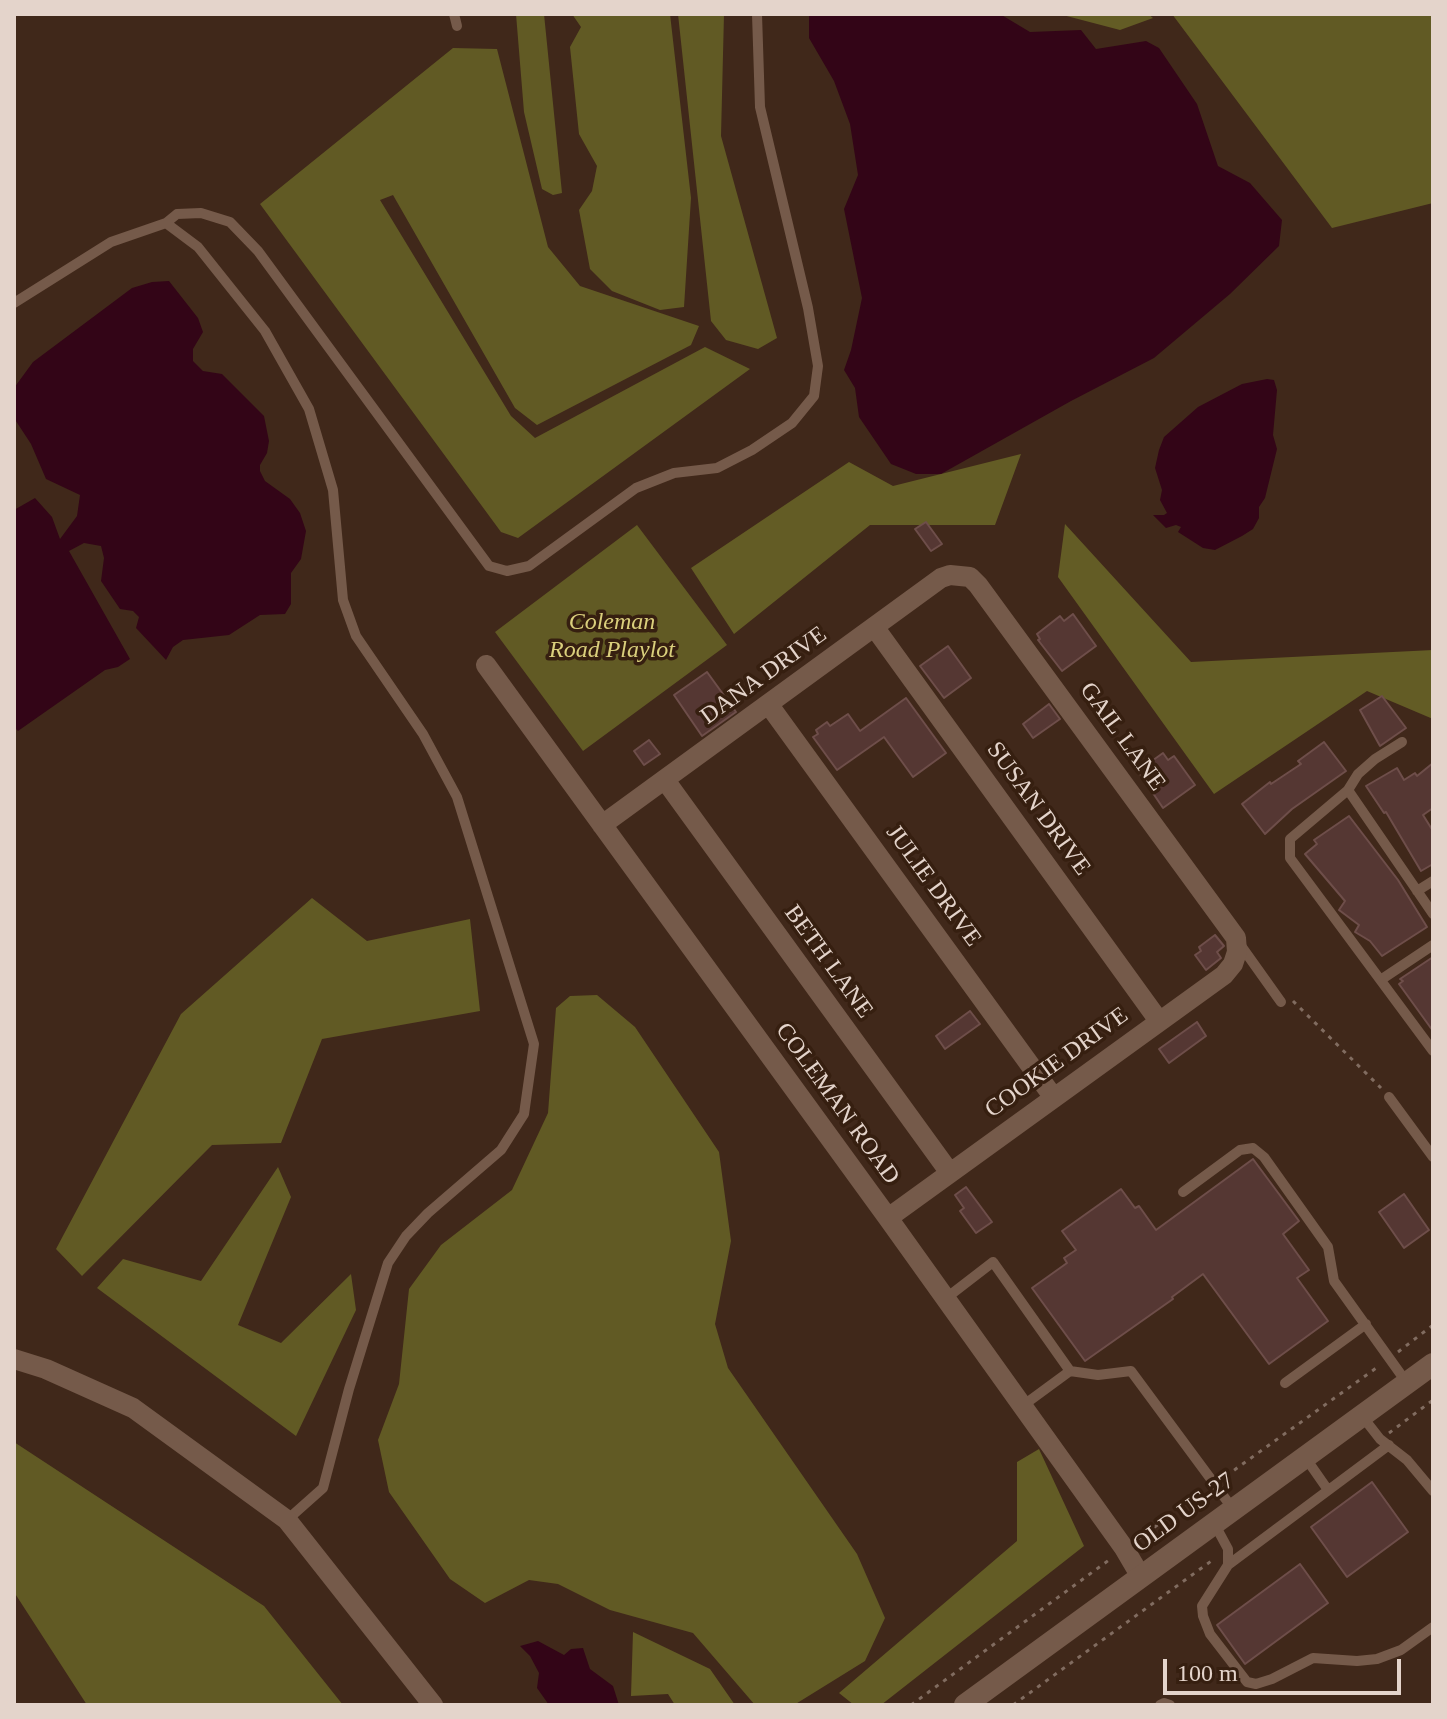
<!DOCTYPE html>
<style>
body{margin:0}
#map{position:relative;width:1447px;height:1719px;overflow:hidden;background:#40281a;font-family:Georgia,serif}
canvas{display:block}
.frame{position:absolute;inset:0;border:16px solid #e4d4cb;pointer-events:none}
.scale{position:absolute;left:1163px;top:1659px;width:238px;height:36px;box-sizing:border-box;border:4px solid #e4d4cb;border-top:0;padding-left:10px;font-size:24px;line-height:28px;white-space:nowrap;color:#e4d4cb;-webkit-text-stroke:6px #361f10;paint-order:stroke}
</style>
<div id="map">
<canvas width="1447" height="1719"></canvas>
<div class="frame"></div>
<div class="scale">100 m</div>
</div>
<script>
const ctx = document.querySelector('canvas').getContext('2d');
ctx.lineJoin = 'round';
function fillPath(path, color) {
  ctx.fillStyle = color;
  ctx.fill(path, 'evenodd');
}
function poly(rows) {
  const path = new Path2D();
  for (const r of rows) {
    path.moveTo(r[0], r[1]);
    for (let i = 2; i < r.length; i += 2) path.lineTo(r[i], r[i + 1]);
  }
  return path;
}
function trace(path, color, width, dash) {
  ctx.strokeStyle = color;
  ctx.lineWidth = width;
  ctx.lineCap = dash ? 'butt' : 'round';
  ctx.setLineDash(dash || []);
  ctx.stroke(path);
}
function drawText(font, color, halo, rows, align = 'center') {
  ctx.font = font + ' Georgia,serif';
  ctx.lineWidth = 7;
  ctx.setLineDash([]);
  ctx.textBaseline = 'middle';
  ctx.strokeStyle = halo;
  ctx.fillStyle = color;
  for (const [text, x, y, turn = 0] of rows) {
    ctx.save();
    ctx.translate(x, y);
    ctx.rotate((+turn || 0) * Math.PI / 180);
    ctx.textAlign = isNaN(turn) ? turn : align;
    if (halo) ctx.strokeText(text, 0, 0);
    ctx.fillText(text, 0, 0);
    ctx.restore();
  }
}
fillPath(poly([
 [516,14,544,14,562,193,553,195,542,189,524,112],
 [572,14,670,14,691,198,684,307,660,310,612,291,590,269,579,210,592,191,597,166,579,134,570,47,581,27],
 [678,14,724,14,721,136,777,338,758,349,726,340,711,321],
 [1172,14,1433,14,1433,203,1332,228],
 [453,48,497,49,548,247,580,286,699,326,691,345,537,425,515,408,393,195,380,200,511,416,535,438,705,347,750,369,518,538,501,532,260,204],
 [637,525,727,645,583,751,495,632],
 [312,898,367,941,470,919,480,1011,322,1039,281,1143,212,1145,82,1276,56,1249,181,1014],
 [597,995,635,1027,719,1152,731,1241,715,1324,728,1368,857,1554,885,1618,865,1661,794,1705,755,1705,693,1633,610,1610,558,1584,529,1580,485,1603,450,1579,389,1492,378,1440,399,1384,409,1289,441,1245,512,1190,548,1113,556,1008,570,996],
 [278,1167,291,1197,238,1325,281,1343,351,1274,356,1310,296,1436,97,1288,123,1259,201,1281],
 [14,1442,264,1606,343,1705,87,1705,14,1592]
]), '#615a24');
fillPath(poly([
 [1059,14,1148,14,1153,18,1120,30],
 [1021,454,995,525,870,525,734,634,691,568,849,462,893,486],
 [1065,524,1191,662,1433,650,1433,719,1367,691,1214,794,1058,577],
 [1039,1449,1084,1546,881,1705,854,1705,839,1693,1017,1541,1017,1462],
 [633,1632,710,1669,735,1705,675,1705,668,1694,631,1696]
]), '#635c25');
fillPath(poly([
 [809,14,1000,14,1030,32,1081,30,1096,49,1146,41,1159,48,1197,104,1218,166,1250,183,1282,220,1279,246,1230,294,1154,358,1071,401,941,474,916,474,891,464,859,417,855,388,844,370,851,350,862,298,844,209,858,175,850,124,834,81,809,38],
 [169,281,198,318,203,332,193,349,193,361,203,371,222,374,264,416,269,441,267,453,260,465,260,471,265,481,290,499,300,513,306,531,301,559,291,573,291,604,285,614,260,615,229,635,183,640,173,647,166,660,136,628,139,617,133,611,120,609,101,581,104,558,101,546,84,543,69,551,130,659,118,667,105,670,18,731,14,727,14,510,35,498,52,517,60,539,77,516,80,495,46,479,31,444,14,418,14,388,33,362,132,288,152,282],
 [1267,379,1274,380,1277,390,1273,435,1277,449,1265,498,1259,507,1259,518,1253,529,1242,536,1215,550,1203,548,1178,532,1181,527,1176,525,1166,528,1153,515,1164,515,1167,513,1160,500,1162,490,1155,468,1159,450,1164,437,1198,407,1242,384],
 [538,1641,564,1655,571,1649,583,1648,590,1669,613,1686,619,1705,549,1705,537,1688,539,1673,530,1656,520,1646]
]), '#330517');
const building = poly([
 [926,522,942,544,931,551,915,529,926,522],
 [1073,614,1096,646,1062,671,1038,640,1040,639,1037,634,1060,616,1064,621,1073,614],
 [948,646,971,678,944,698,920,666,948,646],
 [707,672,736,712,702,736,674,695,707,672],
 [1382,696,1406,728,1380,746,1360,710,1382,696],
 [906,698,946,753,913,777,884,737,837,770,813,737,818,734,816,730,827,722,830,726,848,714,860,731,906,698],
 [1049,704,1060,719,1033,738,1023,724,1049,704],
 [649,740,660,754,644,765,634,751,649,740],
 [1324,742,1346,771,1292,809,1265,834,1242,804,1270,782,1271,784,1301,764,1298,761,1324,742],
 [1163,753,1168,760,1174,756,1195,785,1163,808,1138,771,1163,753],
 [1433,763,1433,808,1423,815,1433,831,1433,864,1421,871,1386,812,1384,813,1366,786,1397,768,1404,780,1415,773,1417,776,1433,763],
 [1349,816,1398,880,1427,927,1382,956,1370,941,1355,932,1359,925,1339,910,1345,901,1305,854,1317,844,1314,840,1349,816],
 [1215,935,1224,946,1217,952,1221,958,1206,970,1195,955,1201,951,1199,947,1215,935],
 [1433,957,1433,1031,1399,984,1403,981,1400,979,1433,957],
 [970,1011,980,1024,945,1049,936,1036,970,1011],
 [1197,1022,1206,1036,1169,1063,1159,1049,1197,1022],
 [1253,1159,1299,1221,1283,1234,1309,1270,1297,1278,1328,1321,1269,1364,1203,1274,1172,1297,1173,1299,1085,1361,1032,1288,1067,1263,1064,1258,1076,1250,1062,1231,1121,1189,1135,1208,1139,1206,1156,1230,1253,1159],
 [966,1187,992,1222,976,1233,960,1211,964,1208,955,1195,966,1187],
 [1404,1194,1429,1230,1404,1248,1379,1212,1404,1194],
 [1372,1482,1408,1532,1347,1577,1311,1527,1372,1482],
 [1300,1564,1328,1603,1245,1664,1217,1625,1300,1564]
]);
fillPath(building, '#553733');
trace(building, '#6e4e4a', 2);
trace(poly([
 [1293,1001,1381,1088],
 [1398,1352,1433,1325],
 [1389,1433,1433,1400],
 [1226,1476,1379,1366],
 [1138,1539,1203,1492],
 [911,1705,1109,1560],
 [1013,1705,1214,1559]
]), '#816c60', 3, [4, 6]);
trace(poly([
 [454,14,457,26],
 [166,223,198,247,265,331,309,409,333,490,343,600,356,636,423,734,457,797,534,1044,524,1114,501,1150,428,1213,406,1236,388,1263,349,1389,323,1488,287,1520],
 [14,303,111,242,166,223,177,214,201,213,230,222,258,251,489,566,507,571,529,566,636,488,674,473,717,468,752,450,792,423,814,396,818,366,808,308,760,107,757,14],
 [1402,742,1375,759,1358,774,1348,790,1290,839,1290,858,1433,1051],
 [1348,790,1433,914],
 [1417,891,1433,881],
 [1239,943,1281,1002],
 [1382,979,1433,945],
 [1389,1097,1433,1157],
 [1183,1192,1240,1150,1253,1148,1264,1157,1328,1247,1334,1281,1407,1383],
 [945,1299,993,1262,1070,1371],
 [1285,1383,1366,1324],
 [1021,1407,1070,1371,1098,1375,1131,1371,1233,1509],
 [1362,1416,1380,1439,1407,1460,1433,1491],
 [1305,1457,1328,1490],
 [1214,1523,1228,1549,1228,1565,1202,1606,1203,1616,1210,1634,1247,1682,1256,1684,1272,1679,1313,1658,1357,1661,1377,1659,1401,1650,1433,1627],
 [1228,1565,1389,1445],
 [1160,1705,1164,1703,1170,1705]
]), '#755a4a', 10);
trace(poly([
 [875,628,1159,1021],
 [486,665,888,1218,1124,1548,1141,1577],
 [769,705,1054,1098],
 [665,780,950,1173],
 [602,825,941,578,950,575,970,577,978,585,1236,938,1237,952,1233,964,1224,975,888,1218],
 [14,1359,46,1369,133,1408,287,1520,433,1705]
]), '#755a4a', 20);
trace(poly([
 [965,1705,1433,1364]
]), '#755a4a', 22);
drawText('italic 24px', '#dacf7c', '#361f10', [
 ["Coleman",612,623],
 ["Road Playlot",612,651]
]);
drawText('24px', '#e4d4cb', '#361f10', [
 ["DANA DRIVE",764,676,-36],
 ["GAIL LANE",1122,737,54],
 ["SUSAN DRIVE",1038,809,54],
 ["JULIE DRIVE",933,886,54],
 ["BETH LANE",828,962,54],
 ["COOKIE DRIVE",1057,1063,-36],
 ["COLEMAN ROAD",837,1104,54],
 ["OLD US-27",1184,1513,-36]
]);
</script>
